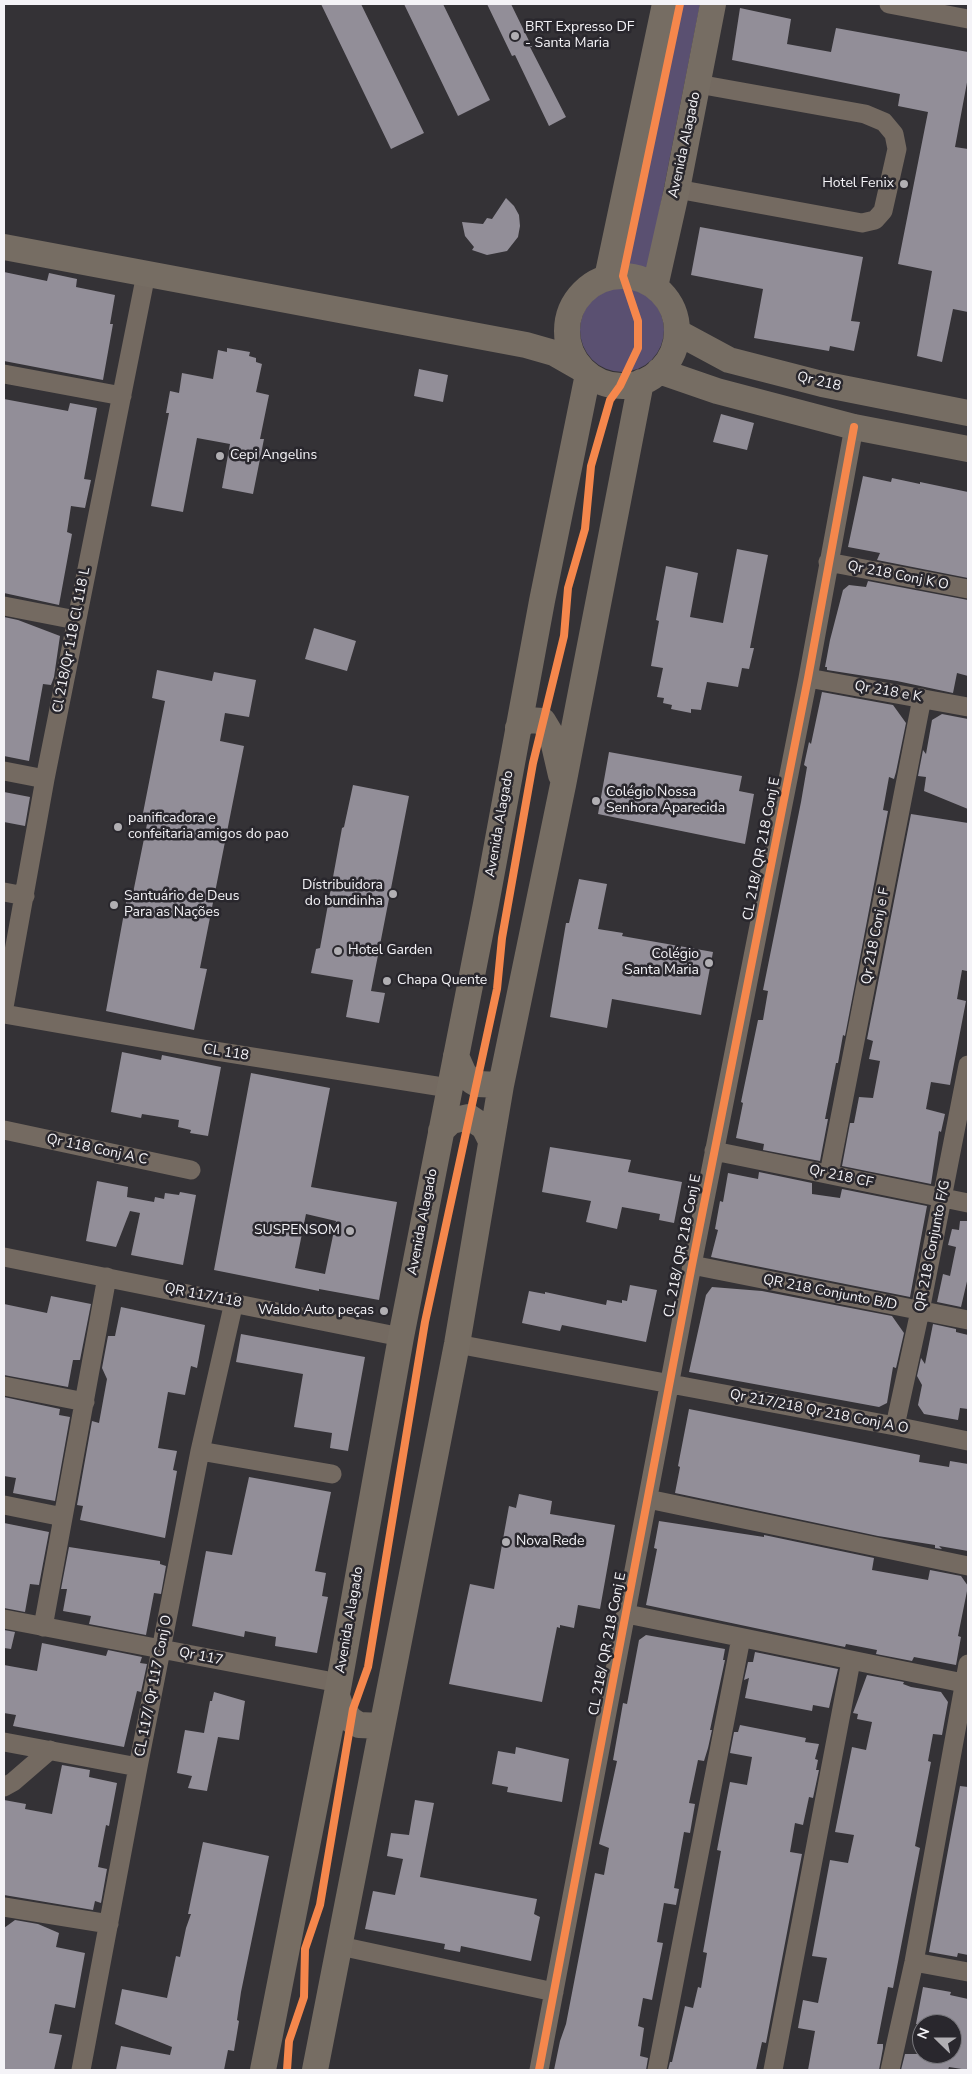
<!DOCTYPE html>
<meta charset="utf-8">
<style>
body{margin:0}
#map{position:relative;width:972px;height:2074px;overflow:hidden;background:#343236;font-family:"Nunito Sans",sans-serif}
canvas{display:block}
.frame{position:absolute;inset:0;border:5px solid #f4f3f7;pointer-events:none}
.north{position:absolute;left:912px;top:2014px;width:50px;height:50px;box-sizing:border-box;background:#29272d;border:1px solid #7a797e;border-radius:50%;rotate:292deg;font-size:14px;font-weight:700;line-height:20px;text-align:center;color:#f4f3f7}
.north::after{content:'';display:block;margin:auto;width:18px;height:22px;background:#b1afb3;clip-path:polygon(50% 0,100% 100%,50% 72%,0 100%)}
</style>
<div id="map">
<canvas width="972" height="2074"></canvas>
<div class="frame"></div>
<div class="north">N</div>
</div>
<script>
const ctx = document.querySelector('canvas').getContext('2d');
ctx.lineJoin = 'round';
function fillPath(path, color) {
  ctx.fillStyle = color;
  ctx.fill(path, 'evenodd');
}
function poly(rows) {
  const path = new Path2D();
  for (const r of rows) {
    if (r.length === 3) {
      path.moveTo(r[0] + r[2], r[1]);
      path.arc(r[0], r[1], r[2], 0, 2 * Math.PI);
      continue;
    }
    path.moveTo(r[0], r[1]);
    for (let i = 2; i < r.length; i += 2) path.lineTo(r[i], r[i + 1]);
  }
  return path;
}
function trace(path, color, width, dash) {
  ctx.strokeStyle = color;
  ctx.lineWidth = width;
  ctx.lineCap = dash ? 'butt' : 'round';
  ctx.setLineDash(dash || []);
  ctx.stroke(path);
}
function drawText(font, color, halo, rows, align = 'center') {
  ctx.font = font + ' "Nunito Sans",sans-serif';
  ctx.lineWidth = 5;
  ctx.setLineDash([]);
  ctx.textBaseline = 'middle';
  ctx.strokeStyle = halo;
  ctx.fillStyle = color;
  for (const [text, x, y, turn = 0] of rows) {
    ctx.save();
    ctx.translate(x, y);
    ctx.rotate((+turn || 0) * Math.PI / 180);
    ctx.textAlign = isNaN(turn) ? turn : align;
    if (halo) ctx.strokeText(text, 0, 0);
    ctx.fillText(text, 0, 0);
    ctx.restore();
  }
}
fillPath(poly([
 [674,4,700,4,646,279,632,273,618,272],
 [622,330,42]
]), '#5a5071');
fillPath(poly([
 [321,4,361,4,424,133,391,149],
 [404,4,443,4,490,100,458,116],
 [487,4,511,4,532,47,530,47,566,117,549,126,515,55,512,56],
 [740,8,791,19,787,44,831,52,836,28,968,52,968,77,955,147,968,149,968,312,953,309,942,362,917,356,932,271,898,264,928,112,898,106,900,94,732,60],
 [506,198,514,206,519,215,520,226,518,237,507,251,487,255,472,250,474,247,465,236,462,222,483,224,487,218,492,219],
 [700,227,863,257,851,321,860,322,854,351,830,346,829,351,754,338,763,289,691,275],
 [4,272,47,281,49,273,77,279,76,287,115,295,110,324,113,324,103,380,4,361],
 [227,348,250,352,249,356,256,358,256,362,262,364,256,392,269,395,260,439,264,439,253,494,222,488,230,444,197,438,183,512,151,506,169,413,166,413,170,391,179,393,182,373,213,379,218,350,227,352],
 [419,369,448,375,443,402,414,396],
 [4,399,68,411,70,403,97,408,84,479,91,480,85,508,71,506,67,532,72,534,59,605,4,593],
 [721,414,754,423,747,450,713,442],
 [863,476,891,482,892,478,920,484,920,482,968,492,968,578,877,560,880,553,848,547],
 [737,549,768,555,750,648,754,648,749,669,742,668,738,687,707,682,701,710,691,709,691,713,671,709,672,705,663,703,664,698,657,697,663,668,651,666,659,621,656,620,666,566,698,573,690,617,723,623],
 [868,581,968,600,968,676,957,673,953,693,897,681,827,670,827,667,825,667,830,640,843,590,849,585,866,587],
 [4,617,18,620,60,636,54,677,51,685,43,684,29,761,4,756],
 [314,628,356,641,347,671,305,659],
 [157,670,212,681,214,672,256,680,249,717,225,713,220,741,244,746,200,968,207,969,194,1030,106,1011,127,897,132,898,149,814,143,813,165,701,152,698],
 [822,692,893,705,906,723,896,772,894,779,889,777,883,810,888,811,845,1036,843,1035,838,1063,836,1063,825,1119,828,1119,820,1161,763,1150,764,1144,736,1138,743,1103,741,1102,758,1020,763,1020,768,991,763,990,801,802,807,767,804,765,809,742,811,744],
 [942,714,968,719,968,809,924,791,926,777,918,776,923,750,926,754,932,720],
 [609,752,742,776,739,791,754,794,745,844,598,814],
 [353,785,409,796,371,991,385,993,379,1023,346,1017,353,980,311,973,316,949,320,948,342,828,344,827],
 [4,792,30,797,25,826,4,822],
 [911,814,968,823,968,963,967,971,962,970,957,999,966,1001,950,1085,931,1082,926,1109,945,1114,941,1132,939,1131,931,1184,842,1166,850,1123,854,1123,859,1097,873,1098,880,1061,869,1059,873,1041,867,1039],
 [579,879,607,884,598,929,623,933,622,936,713,952,701,1015,612,999,607,1028,550,1017,566,923,569,923],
 [122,1052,161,1060,162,1055,221,1067,208,1136,190,1133,191,1130,178,1127,179,1120,142,1114,141,1118,111,1112],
 [251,1073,330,1088,311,1187,397,1202,379,1300,319,1289,319,1291,214,1270],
 [306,1214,336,1221,325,1274,295,1268],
 [550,1147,631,1160,628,1172,682,1182,674,1223,659,1220,660,1214,622,1207,617,1229,586,1222,591,1201,542,1192],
 [759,1172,812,1183,812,1194,840,1198,842,1189,927,1206,910,1297,711,1257,718,1230,715,1229,720,1201,723,1202,728,1173,758,1179],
 [97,1181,128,1187,127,1197,154,1202,155,1197,164,1199,165,1193,179,1195,180,1192,196,1195,183,1265,131,1255,140,1213,130,1211,116,1247,86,1241],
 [960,1221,968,1221,968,1277,961,1307,937,1302,943,1274,950,1276,956,1247,948,1245,952,1229,959,1230],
 [630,1285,657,1290,646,1342,562,1325,560,1331,522,1323,529,1291,545,1294,545,1292,606,1305,607,1300,622,1303,622,1300,627,1301],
 [712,1287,762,1291,892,1316,904,1333,896,1368,893,1367,887,1403,879,1407,689,1372,706,1295],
 [51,1296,91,1304,80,1360,73,1360,68,1387,4,1375,4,1304,47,1313],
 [121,1307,205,1325,197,1368,191,1366,185,1395,168,1392,158,1448,177,1451,173,1470,177,1471,165,1538,80,1520,83,1506,77,1505,92,1421,99,1423,107,1379,102,1368,108,1336,115,1336],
 [933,1324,956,1329,956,1332,968,1335,968,1409,960,1408,958,1420,924,1414,918,1405,922,1385,917,1376,921,1358,925,1364],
 [241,1334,365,1357,348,1451,330,1448,332,1433,294,1427,303,1374,236,1362],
 [4,1397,60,1409,59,1415,70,1417,55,1501,13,1493,16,1478,4,1476],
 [689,1409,920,1455,919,1462,949,1467,950,1461,968,1464,968,1551,939,1546,942,1549,935,1548,935,1545,878,1536,675,1493,680,1467,678,1466],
 [249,1477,331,1492,315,1571,326,1573,322,1596,328,1597,317,1653,275,1646,276,1637,245,1631,244,1637,192,1626,206,1551,232,1555],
 [519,1494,552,1501,550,1514,615,1525,600,1609,578,1605,574,1628,560,1625,560,1628,557,1627,542,1702,449,1684,470,1584,494,1589,509,1506,516,1508],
 [659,1521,764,1537,764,1535,874,1558,872,1570,928,1580,930,1570,961,1576,968,1586,958,1636,961,1637,956,1665,914,1657,912,1661,876,1654,877,1650,846,1644,845,1647,646,1605,657,1549,654,1548],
 [4,1523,49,1532,39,1585,30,1584,25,1612,4,1608],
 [69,1547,160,1561,160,1564,166,1566,161,1594,154,1593,146,1635,89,1624,91,1616,63,1611,67,1589,61,1589],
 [4,1630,15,1632,11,1649,4,1648],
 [646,1635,725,1649,723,1660,725,1660,710,1730,712,1730,708,1748,704,1761,698,1760,689,1803,695,1804,690,1833,684,1832,674,1888,679,1889,676,1905,664,1903,657,1942,663,1943,652,2000,643,1998,638,2026,644,2028,640,2056,648,2058,646,2070,554,2070,560,2041,566,2024,595,1873,604,1875,609,1848,599,1844,617,1761,613,1760,623,1703,627,1704,639,1640],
 [42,1643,106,1656,108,1650,142,1657,140,1663,147,1664,141,1692,137,1691,124,1747,13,1726,16,1715,4,1713,4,1665,37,1671],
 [755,1652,838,1669,829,1708,813,1705,812,1711,745,1698,749,1678,744,1680,748,1662,753,1662],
 [867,1675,904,1682,903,1684,911,1687,941,1692,948,1702,942,1735,933,1734,928,1761,931,1762,915,1846,920,1848,893,1988,888,1987,877,2044,883,2044,883,2048,879,2070,808,2070,815,2031,798,2028,803,2000,818,2003,827,1958,812,1956,830,1860,848,1863,854,1835,835,1832,852,1747,866,1750,872,1722,857,1719,858,1714,853,1713],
 [214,1692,245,1701,239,1740,218,1737,207,1791,188,1788,192,1776,177,1773,185,1730,204,1733,210,1701,212,1701],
 [740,1725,806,1738,805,1742,819,1744,815,1759,818,1760,816,1770,819,1770,813,1798,809,1797,803,1825,795,1823,790,1852,802,1854,766,2043,762,2042,756,2070,668,2070,670,2062,672,2062,685,2006,693,2008,698,1987,701,1988,707,1953,703,1952,721,1851,717,1850,730,1782,747,1785,752,1757,730,1753,734,1732,738,1732],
 [516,1747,569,1759,562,1802,507,1792,508,1787,492,1784,498,1751,515,1754],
 [62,1765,90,1770,89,1777,117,1783,109,1826,106,1825,98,1867,107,1869,101,1903,95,1901,93,1910,4,1895,4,1800,26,1804,25,1809,52,1814],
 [960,1786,968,1787,968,1955,958,1953,957,1957,929,1952],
 [415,1800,434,1803,420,1877,537,1899,534,1914,540,1917,531,1961,461,1946,460,1952,444,1949,445,1944,365,1929,373,1891,395,1895,403,1859,387,1856,391,1833,409,1835],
 [203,1842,269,1856,241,1992,237,2020,239,2021,234,2051,228,2050,224,2070,116,2070,121,2046,170,2055,172,2047,115,2024,122,1989,167,1998,176,1956,180,1957,186,1928,191,1914,188,1914],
 [15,1920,38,1924,59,1933,56,1947,85,1953,75,2008,55,2004,49,2033,62,2035,54,2070,4,2070,4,1928],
 [923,1987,951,1992,950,1995,968,1999,968,2070,949,2067,948,2070,901,2070,905,2054,952,2054,952,2024,916,2024]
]), '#928e98');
trace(poly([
 [889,4,968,19],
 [677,189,862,223,875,220,883,211,897,149,894,134,884,122,865,114,698,84],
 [4,374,122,396],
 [828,562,968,589],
 [4,606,76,620],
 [808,678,968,707],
 [4,771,45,779],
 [4,892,25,896],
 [4,1007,45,779,146,274],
 [4,1014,209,1050,449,1088],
 [4,1130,191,1170],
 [714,1151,968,1203],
 [829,1174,922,698],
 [4,1257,401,1337],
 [692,1265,968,1320],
 [457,1344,895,1426,968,1441],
 [4,1386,85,1402],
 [895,1426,920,1311,968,1065],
 [200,1451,332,1474],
 [648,1499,968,1566],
 [4,1505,63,1517],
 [627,1614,968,1684],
 [4,1619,339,1683],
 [43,1627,107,1277],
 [4,1742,138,1767],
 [4,1787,13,1782,50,1750],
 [4,1907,109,1924],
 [340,1946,554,1992],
 [914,1962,968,1972],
 [81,2070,138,1767,200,1451,234,1302],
 [539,2070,692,1265,808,678,854,427],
 [657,2070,741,1638],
 [773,2070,851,1661],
 [890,2070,914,1962,968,1664]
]), '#746a61', 19);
trace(poly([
 [4,247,526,345,554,353,582,369],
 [622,331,55],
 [607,278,665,4],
 [655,287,677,189,713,4],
 [677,332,729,360,822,384,968,413],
 [659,371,717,391,854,427,968,449],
 [518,728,527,720,543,721,552,736,561,775],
 [456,1056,464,1074,472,1081,477,1084,501,1085],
 [441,1131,451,1121,469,1117,484,1127,491,1141],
 [337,1696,341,1708,351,1720,359,1725,382,1726],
 [263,2070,339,1683,401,1337,486,904,542,601,588,374],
 [315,2070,457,1344,501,1085,563,785,641,382]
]), '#766d63', 26);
trace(poly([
 [287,2070,289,2041,304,1997,305,1949,320,1905,353,1709,368,1667,425,1322,497,989,502,938,533,763,564,636,568,588,585,529,591,466,610,400,620,386,638,348,638,321,623,276,680,4],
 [539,2070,692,1265,808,678,854,427]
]), '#f5874c', 8);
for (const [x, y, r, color] of [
 [515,36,5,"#b1afb3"],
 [904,184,5,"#b1afb3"],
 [220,456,5,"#b1afb3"],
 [596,801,5,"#b1afb3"],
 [118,827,5,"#b1afb3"],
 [393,894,5,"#b1afb3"],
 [114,905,5,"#b1afb3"],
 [338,951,5,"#b1afb3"],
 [709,963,5,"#b1afb3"],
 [387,981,5,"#b1afb3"],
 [350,1231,5,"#b1afb3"],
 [384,1311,5,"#b1afb3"],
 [506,1542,5,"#b1afb3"]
]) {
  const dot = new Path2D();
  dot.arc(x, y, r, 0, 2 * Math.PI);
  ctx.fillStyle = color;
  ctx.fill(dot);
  trace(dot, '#29272d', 2);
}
drawText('14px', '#f4f3f7', '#29272d', [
 ["BRT Expresso DF",525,28],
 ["- Santa Maria",525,44],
 ["Hotel Fenix",894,184,"right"],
 ["Cepi Angelins",230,456],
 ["Colégio Nossa",606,793],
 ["Senhora Aparecida",606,809],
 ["panificadora e",128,819],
 ["confeitaria amigos do pao",128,835],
 ["Dístribuidora",383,886,"right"],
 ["do bundinha",383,902,"right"],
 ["Santuário de Deus",124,897],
 ["Para as Nações",124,913],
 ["Hotel Garden",348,951],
 ["Colégio",699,955,"right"],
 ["Santa Maria",699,971,"right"],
 ["Chapa Quente",397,981],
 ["SUSPENSOM",340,1231,"right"],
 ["Waldo Auto peças",374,1311,"right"],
 ["Nova Rede",516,1542]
], 'left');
drawText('14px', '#f4f3f7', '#29272d', [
 ["Avenida Alagado",685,145,-78],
 ["Qr 218",819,382,13],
 ["Qr 218 Conj K O",898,576,11],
 ["Cl 218/Qr 118 Cl 118 L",72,640,-79],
 ["Qr 218 e K",888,692,10],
 ["Avenida Alagado",500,824,-80],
 ["CL 218/ QR 218 Conj E",762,849,-79],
 ["Qr 218 Conj e F",876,936,-79],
 ["CL 118",226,1053,9],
 ["Qr 118 Conj A C",97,1150,12],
 ["Qr 218 CF",841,1177,12],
 ["Avenida Alagado",423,1222,-79],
 ["CL 218/ QR 218 Conj E",683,1246,-79],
 ["QR 218 Conjunto F/G",933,1246,-79],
 ["QR 218 Conjunto B/D",830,1293,11],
 ["QR 117/118",203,1296,11],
 ["Qr 217/218 Qr 218 Conj A O",819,1412,11],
 ["Avenida Alagado",350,1620,-80],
 ["CL 218/ QR 218 Conj E",608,1644,-79],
 ["Qr 117",201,1657,11],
 ["CL 117/ Qr 117 Conj O",154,1686,-79]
]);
</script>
